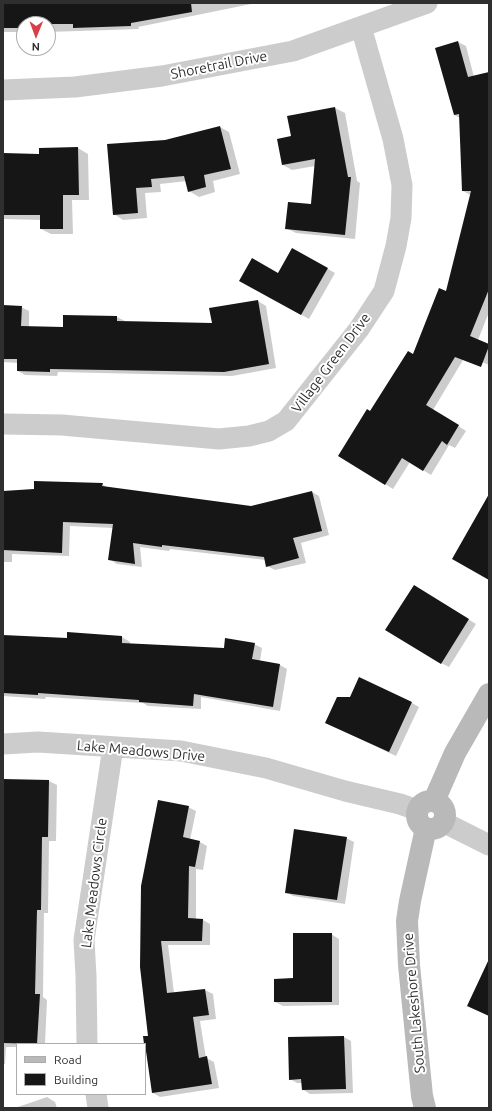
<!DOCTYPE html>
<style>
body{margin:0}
#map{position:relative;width:492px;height:1111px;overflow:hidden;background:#fff;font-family:Ubuntu,sans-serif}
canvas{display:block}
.frame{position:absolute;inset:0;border:4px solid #2f2f2f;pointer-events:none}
.legend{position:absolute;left:16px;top:1043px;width:130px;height:52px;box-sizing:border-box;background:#fff;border:1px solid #acacac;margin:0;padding:5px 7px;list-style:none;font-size:12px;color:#2f2f2f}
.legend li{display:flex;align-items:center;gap:8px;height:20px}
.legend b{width:20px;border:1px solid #acacac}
.north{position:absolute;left:16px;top:16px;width:40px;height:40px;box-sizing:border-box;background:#fff;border:1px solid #acacac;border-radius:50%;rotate:181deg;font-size:11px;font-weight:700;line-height:16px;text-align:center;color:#2f2f2f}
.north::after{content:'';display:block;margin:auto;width:14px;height:18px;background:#d73f4a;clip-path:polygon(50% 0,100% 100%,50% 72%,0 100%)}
</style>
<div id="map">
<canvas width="492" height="1111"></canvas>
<div class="frame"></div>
<ul class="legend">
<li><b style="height:5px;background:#b9b9b9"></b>Road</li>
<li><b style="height:11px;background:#161616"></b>Building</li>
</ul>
<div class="north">N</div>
</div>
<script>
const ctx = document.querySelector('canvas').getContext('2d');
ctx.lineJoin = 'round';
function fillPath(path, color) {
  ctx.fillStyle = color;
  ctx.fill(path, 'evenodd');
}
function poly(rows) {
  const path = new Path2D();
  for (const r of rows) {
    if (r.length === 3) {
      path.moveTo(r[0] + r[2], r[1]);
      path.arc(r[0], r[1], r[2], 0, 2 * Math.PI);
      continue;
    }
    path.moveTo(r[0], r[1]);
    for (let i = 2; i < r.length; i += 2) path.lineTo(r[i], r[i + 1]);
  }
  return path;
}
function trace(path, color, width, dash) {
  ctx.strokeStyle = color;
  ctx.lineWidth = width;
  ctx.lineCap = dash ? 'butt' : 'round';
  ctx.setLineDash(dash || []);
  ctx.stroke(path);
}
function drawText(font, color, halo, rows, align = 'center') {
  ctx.font = font + ' Ubuntu,sans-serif';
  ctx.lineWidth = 4;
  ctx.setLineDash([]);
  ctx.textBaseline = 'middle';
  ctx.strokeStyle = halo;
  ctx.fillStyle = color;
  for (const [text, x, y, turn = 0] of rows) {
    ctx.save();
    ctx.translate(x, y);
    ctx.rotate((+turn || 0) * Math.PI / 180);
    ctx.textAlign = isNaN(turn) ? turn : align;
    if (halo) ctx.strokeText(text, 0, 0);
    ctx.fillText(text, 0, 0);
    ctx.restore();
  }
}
fillPath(poly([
 [3,3,256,3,138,27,139,29,48,32,48,24,24,24,24,32,3,32],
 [458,42,466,46,474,77,489,73,489,112,462,119,454,115],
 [335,108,345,113,357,181,360,183,355,239,296,233,286,228,311,205,315,166,292,170,283,165,292,137,289,117],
 [220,127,229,132,240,174,213,181,215,192,199,197,189,191,187,181,160,184,161,192,145,193,147,218,123,220,114,214,166,141],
 [489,136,489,196,474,197,463,191],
 [78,148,88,154,89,200,72,200,73,234,51,234,41,229,41,220,3,219,3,154,40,155,40,149],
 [489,219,489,312,478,340,489,345,489,365,466,355,433,410,466,431,455,448,449,445,431,475,410,462,393,489,340,456,370,412,413,355,447,292],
 [292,249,335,273,309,319,241,281,279,274],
 [258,301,266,306,276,368,232,376,58,372,57,376,25,375,18,371,18,363,3,362,3,306,21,307,29,311,29,327,64,328,64,316,117,317,125,321,213,324,210,309],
 [102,484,108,488,251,507,312,492,319,496,329,535,301,543,306,563,275,570,267,566,266,560,170,549,169,551,140,547,142,567,117,564,109,559,114,528,70,526,69,556,12,554,12,562,3,562,3,492],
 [422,591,476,624,449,667,441,663],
 [68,633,122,637,130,642,130,644,224,649,254,644,262,648,260,661,280,665,287,669,280,711,201,697,201,709,148,706,143,703,46,697,45,699,3,696,3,636,68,639],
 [412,703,419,707,396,756,326,723],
 [3,780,49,781,57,785,56,841,49,841,48,913,44,913,43,997,47,1000,45,1044,17,1044,17,1047,6,1047,5,1064,3,1064],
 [188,807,196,811,190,840,200,842,207,846,203,870,196,869,196,920,203,920,210,924,210,945,168,945,174,993,205,990,213,994,216,1019,200,1021,206,1058,214,1062,219,1088,160,1097,153,1093,144,1037,149,1036,141,967],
 [346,838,354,842,345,904,293,896,286,892],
 [331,934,339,939,339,1005,283,1006,275,1002],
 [344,1037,351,1041,353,1093,310,1094,302,1089,302,1083,297,1083,290,1079],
 [47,1097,55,1102,57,1108,15,1108]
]), '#0003');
fillPath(poly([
 [3,3,191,3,192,12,131,23,131,26,73,28,73,24,24,24,24,28,4,28],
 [458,41,468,77,489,72,489,289,470,336,489,344,489,346,481,367,455,357,426,405,459,425,447,445,442,441,423,471,402,458,385,485,338,456,367,409,370,411,408,351,413,354,439,288,446,291,471,191,462,191,459,114,454,115,435,48],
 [335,107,348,177,351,177,345,235,285,229,288,202,311,204,315,159,282,165,277,139,291,136,287,116],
 [220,126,231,169,204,175,206,187,188,192,184,176,151,179,152,187,136,188,138,213,113,215,107,144,165,140],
 [78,147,79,195,63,195,63,229,40,229,40,215,3,215,3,153,39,154,39,148],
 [292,248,328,268,301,315,239,281,252,258,278,273],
 [258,300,269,364,224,372,50,369,50,372,17,371,17,359,3,359,3,305,22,306,21,326,63,327,63,315,117,316,117,321,212,323,209,308],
 [34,481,103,483,102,486,251,506,312,491,322,531,293,538,299,558,266,567,264,557,162,545,162,547,133,543,135,564,108,560,113,524,63,522,62,553,3,550,3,491,34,489],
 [489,494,489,580,452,559],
 [414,585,469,619,441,664,385,630],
 [67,632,122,636,122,643,224,648,225,638,255,643,252,659,280,664,273,707,194,694,193,706,139,702,139,700,38,693,38,695,3,693,3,635,67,638],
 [359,677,412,702,389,752,325,723,337,697,350,697],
 [3,779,49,780,48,837,42,837,41,910,37,910,35,994,40,994,37,1044,3,1043],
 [158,800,189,806,183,837,200,841,195,867,189,866,188,918,203,919,202,941,161,941,167,993,205,989,209,1015,193,1017,199,1058,207,1056,212,1084,152,1093,145,1044,144,1044,143,1036,148,1036,140,967,141,886],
 [294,829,347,837,337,900,285,893],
 [293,933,332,933,332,1002,274,1002,274,979,293,978],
 [489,959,489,1016,467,1006],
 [344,1036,346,1089,302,1090,301,1079,289,1080,288,1037]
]), '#161616');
trace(poly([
 [3,90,75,87,162,76,293,51,427,3],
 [3,424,62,425,219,439,249,436,269,431,286,421,359,329,384,291,396,246,401,218,402,185,393,139,361,27],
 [3,744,38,742,181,751,266,768,345,791,400,804,417,810],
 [443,822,489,845],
 [87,1044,86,976,84,940,113,747],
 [96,1094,98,1108]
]), '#ccc', 21);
trace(poly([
 [431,815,14],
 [434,801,455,753,489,694],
 [425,1108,422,1096,409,965,407,921,410,901,426,828]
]), '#b9b9b9', 22);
drawText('14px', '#2f2f2f', '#fff', [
 ["Shoretrail Drive",219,65,-11],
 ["Village Green Drive",331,363,-53],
 ["Lake Meadows Drive",141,751,5],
 ["Lake Meadows Circle",94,883,-83],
 ["South Lakeshore Drive",414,1003,-95]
]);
</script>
